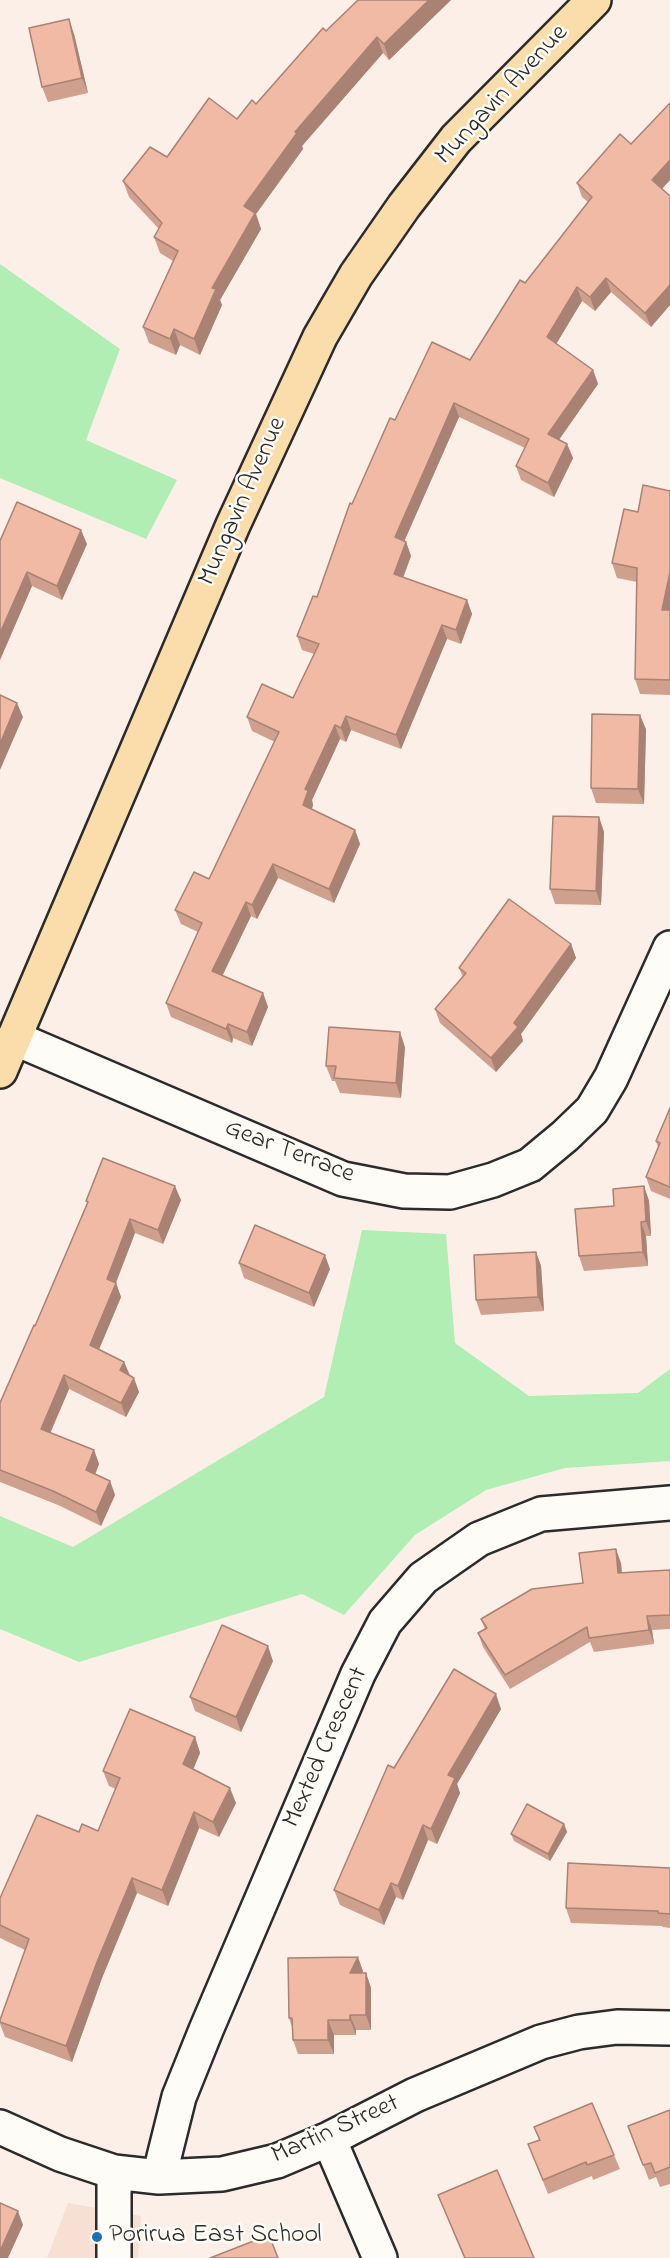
<!DOCTYPE html>
<style>
body{margin:0}
canvas{display:block;background:#fbefe7}
</style>
<canvas width="670" height="2258"></canvas>
<script>
const ctx = document.querySelector('canvas').getContext('2d');
ctx.lineJoin = 'round';
function fillPath(path, color) {
  ctx.fillStyle = color;
  ctx.fill(path, 'evenodd');
}
function poly(rows) {
  const path = new Path2D();
  for (const r of rows) {
    path.moveTo(r[0], r[1]);
    for (let i = 2; i < r.length; i += 2) path.lineTo(r[i], r[i + 1]);
  }
  return path;
}
function trace(path, color, width, dash) {
  ctx.strokeStyle = color;
  ctx.lineWidth = width;
  ctx.lineCap = dash ? 'butt' : 'round';
  ctx.setLineDash(dash || []);
  ctx.stroke(path);
}
function drawText(font, color, halo, rows, align = 'center') {
  ctx.font = font + ' "Indie Flower",sans-serif';
  ctx.lineWidth = 5;
  ctx.setLineDash([]);
  ctx.textBaseline = 'middle';
  ctx.strokeStyle = halo;
  ctx.fillStyle = color;
  for (const [text, x, y, turn = 0] of rows) {
    ctx.save();
    ctx.translate(x, y);
    ctx.rotate((+turn || 0) * Math.PI / 180);
    ctx.textAlign = isNaN(turn) ? turn : align;
    if (halo) ctx.strokeText(text, 0, 0);
    ctx.fillText(text, 0, 0);
    ctx.restore();
  }
}
fillPath(poly([
 [68,2203,141,2216,138,2258,47,2258]
]), '#f8dfd3');
fillPath(poly([
 [0,264,120,349,86,440,177,480,146,539,0,478],
 [362,1230,446,1234,455,1343,529,1396,638,1393,670,1369,670,1461,565,1468,486,1490,415,1535,344,1615,302,1594,79,1662,0,1629,0,1516,73,1547,324,1397]
]), '#b1eeb4');
const minor = poly([
 [14,1038,343,1179,404,1191,450,1192,493,1180,530,1165,565,1136,592,1110,611,1078,670,948],
 [0,2127,60,2154,114,2172,159,2177,222,2174,277,2161,329,2139,415,2095,541,2042,579,2032,617,2027,670,2028],
 [329,2139,380,2258],
 [114,2172,114,2258],
 [159,2177,179,2097,206,2030,358,1674,385,1622,423,1578,479,1539,541,1514,670,1503]
]);
const major = poly([
 [0,1071,233,525,320,337,356,275,404,206,456,139,594,0]
]);
trace(minor, '#2b2b2b', 38);
trace(major, '#2b2b2b', 38);
trace(minor, '#fdfcf7', 33);
trace(major, '#fbddab', 33);
fillPath(poly([
 [451,0,389,60,383,53,302,146,303,149,256,214,261,229,220,300,222,305,200,355,180,345,176,355,149,343,143,327,173,261,160,253,154,237,159,229,129,197,123,181,237,119,256,104,326,31],
 [74,34,88,93,48,102,42,87],
 [670,103,670,180,662,189,670,196,670,305,651,327,611,292,595,311,582,301,556,344,593,370,598,384,559,440,567,444,573,458,554,497,521,480,516,466,525,448,459,417,404,541,406,542,411,556,403,578,467,600,472,614,461,644,447,639,401,749,351,730,346,742,340,739,312,800,313,805,312,809,355,830,360,844,334,903,278,878,257,919,251,916,222,975,263,993,268,1007,252,1046,233,1038,232,1043,171,1017,166,1003,198,932,181,924,175,910,209,879,275,742,252,731,247,717,293,698,314,654,302,650,297,636,317,597,352,504,395,420,470,360,525,283,588,202,582,197,577,183,631,144],
 [670,491,670,695,640,694,635,679,637,582,617,578,612,563,638,512],
 [17,502,87,544,62,600,32,586,0,660],
 [646,729,644,804,596,803,591,788],
 [599,817,604,832,601,905,555,904,550,889],
 [571,944,576,958,521,1034,523,1041,496,1072,440,1023,435,1009,463,977,459,968],
 [405,1047,401,1098,340,1093,335,1081,332,1081,326,1066],
 [670,1108,670,1199,651,1191,646,1177,658,1147,656,1141],
 [644,1186,649,1201,651,1236,646,1236,648,1266,584,1271,579,1256,614,1206],
 [181,1200,163,1244,135,1233,116,1283,121,1297,99,1349,124,1362,130,1375,139,1392,126,1417,69,1389,50,1433,94,1450,99,1464,95,1475,110,1481,115,1495,101,1526,58,1505,0,1482,0,1403,35,1326,87,1203,86,1201],
 [536,1252,541,1266,544,1311,481,1315,476,1300],
 [239,1263,330,1269,314,1307,244,1278],
 [621,1563,622,1573,670,1570,670,1629,652,1630,654,1644,594,1652,590,1642,510,1689,483,1647,478,1633,485,1629,481,1619,583,1583],
 [273,1661,241,1732,195,1711,190,1697],
 [501,1709,457,1784,460,1793,437,1844,428,1840,403,1900,396,1897,384,1925,340,1905,334,1890,394,1768],
 [195,1737,200,1753,193,1769,236,1803,219,1837,199,1828,168,1906,137,1893,102,1978,72,2062,5,2037,0,2024,0,2020,25,1950,0,1938,0,1898,79,1832,98,1831,116,1789,109,1786,103,1771],
 [564,1824,567,1832,550,1861,514,1841,511,1834],
 [670,1868,670,1928,663,1927,662,1926,571,1923,566,1908],
 [363,1971,362,1973,366,1973,371,1988,371,2030,356,2030,356,2035,334,2035,334,2054,298,2054,293,2040,292,2027,289,2018],
 [670,2110,670,2184,660,2187,656,2177,649,2180,628,2126],
 [534,2127,614,2155,620,2169,593,2180,592,2176,548,2194,534,2159,539,2140],
 [438,2195,534,2258,464,2258]
]), '#cfa08e');
fillPath(poly([
 [429,0,451,0,389,60,384,44],
 [69,19,74,34,88,93,82,78],
 [377,37,383,53,302,146,303,149,256,214,261,229,220,300,222,305,200,355,194,339,212,288,244,206,295,132],
 [670,160,670,180,657,194,652,180],
 [606,278,611,292,595,311,590,297],
 [670,285,670,305,651,327,645,313],
 [577,287,582,301,552,351,547,337],
 [174,329,180,345,176,355,170,339],
 [593,370,598,384,553,448,548,434],
 [454,403,459,417,400,551,395,537],
 [567,444,573,458,554,497,548,483],
 [81,530,87,544,62,600,57,586],
 [406,542,411,556,399,588,394,574],
 [27,572,32,586,0,660,0,633],
 [670,572,670,612,662,610],
 [467,600,472,614,461,644,456,630],
 [442,625,447,639,401,749,396,735],
 [17,703,23,717,0,770,0,744],
 [640,715,646,729,644,804,638,789],
 [346,716,351,730,346,742,341,728],
 [335,725,340,739,312,800,313,805,308,819,303,805,305,789],
 [599,817,604,832,601,905,596,891],
 [355,830,360,844,334,903,329,889],
 [273,864,278,878,257,919,252,905],
 [246,902,251,916,218,985,212,971],
 [571,944,576,958,521,1034,523,1041,496,1072,491,1058,514,1023],
 [263,993,268,1007,252,1046,247,1032],
 [228,1024,233,1038,232,1043,226,1029],
 [400,1032,405,1047,401,1098,396,1083],
 [175,1186,181,1200,163,1244,158,1230],
 [644,1186,649,1201,651,1236,646,1221],
 [130,1219,135,1233,114,1287,116,1283,121,1297,95,1359,90,1345,107,1279],
 [641,1222,646,1236,648,1266,643,1252],
 [536,1252,541,1266,544,1311,538,1297],
 [325,1255,330,1269,314,1307,309,1293],
 [124,1362,130,1376,120,1370],
 [64,1375,69,1389,46,1443,41,1429],
 [134,1378,139,1392,126,1417,121,1403],
 [94,1450,99,1464,91,1484,86,1470],
 [110,1481,115,1495,101,1526,96,1512],
 [616,1549,621,1563,623,1587,618,1573],
 [647,1616,652,1630,654,1644,649,1630],
 [268,1646,273,1661,241,1732,236,1717],
 [496,1694,501,1709,457,1784,460,1793,437,1844,431,1829,448,1775],
 [195,1737,200,1753,189,1780,183,1764],
 [230,1788,236,1803,219,1837,213,1822],
 [194,1812,199,1828,168,1906,162,1890],
 [564,1824,567,1832,550,1861,548,1854],
 [423,1825,428,1840,403,1900,398,1886],
 [132,1878,137,1893,102,1978,72,2062,66,2046,97,1962],
 [391,1883,396,1897,384,1925,379,1910],
 [358,1957,363,1971,356,1988,350,1973],
 [366,1973,371,1988,371,2030,366,2015],
 [350,2015,356,2030,356,2035,350,2020],
 [328,2020,334,2035,334,2054,328,2040],
 [18,2211,23,2225,8,2258,0,2258,0,2251]
]), '#a98274');
const building = poly([
 [358,0,429,0,384,44,377,37,295,132,297,133,244,206,255,213,212,288,216,289,194,339,174,329,170,339,143,327,178,251,154,237,162,223,123,181,150,147,167,157,209,98,237,119,252,100,256,104,323,28,326,31,358,0],
 [69,19,82,78,42,87,29,28,69,19],
 [670,103,670,160,652,180,670,196,670,285,645,313,606,278,590,297,577,287,547,337,593,370,548,434,567,444,548,483,516,466,529,439,454,403,395,537,406,542,394,574,467,600,456,630,442,625,396,735,346,716,341,728,335,725,305,789,308,791,303,805,355,830,329,889,273,864,252,905,246,902,212,971,263,993,247,1032,228,1024,226,1029,166,1003,202,923,175,910,194,872,209,879,279,732,247,717,262,684,293,698,319,644,297,636,313,596,317,597,350,503,352,504,390,418,395,420,432,342,470,360,520,280,525,283,592,197,577,183,620,134,631,144,670,103],
 [643,485,670,491,670,572,662,610,670,610,670,680,635,679,637,568,612,563,624,509,638,512,643,485],
 [17,502,81,530,57,586,27,572,0,633,0,541,17,502],
 [0,695,17,703,0,744,0,695],
 [592,714,640,715,638,789,591,788,592,714],
 [553,816,599,817,596,891,550,889,553,816],
 [509,899,571,944,514,1023,518,1027,491,1058,435,1009,466,973,459,968,509,899],
 [329,1027,400,1032,396,1083,334,1078,336,1066,326,1066,329,1027],
 [670,1108,670,1187,646,1177,660,1143,656,1141,670,1108],
 [103,1158,175,1186,158,1230,130,1219,107,1279,116,1283,90,1345,124,1362,120,1370,134,1378,121,1403,64,1375,41,1429,94,1450,86,1470,110,1481,96,1512,53,1491,0,1470,0,1403,34,1325,35,1326,88,1202,86,1201,103,1158],
 [644,1186,646,1221,641,1222,643,1252,579,1256,575,1209,614,1206,613,1189,644,1186],
 [255,1225,325,1255,309,1293,239,1263,255,1225],
 [536,1252,538,1297,476,1300,474,1255,536,1252],
 [616,1549,618,1573,670,1570,670,1615,647,1616,649,1630,589,1638,587,1627,505,1675,478,1633,487,1628,481,1619,532,1589,583,1583,579,1553,616,1549],
 [222,1625,268,1646,236,1717,190,1697,222,1625],
 [454,1669,496,1694,448,1775,455,1778,431,1829,423,1825,398,1886,391,1883,379,1910,334,1890,388,1765,394,1768,454,1669],
 [130,1709,195,1737,183,1764,230,1788,213,1822,194,1812,162,1890,132,1878,97,1962,66,2046,0,2022,0,2020,29,1939,0,1925,0,1898,37,1815,79,1832,82,1824,98,1831,120,1778,103,1771,130,1709],
 [527,1804,564,1824,548,1854,511,1834,527,1804],
 [568,1863,670,1868,670,1914,658,1913,658,1911,566,1908,568,1863],
 [358,1957,350,1973,366,1973,366,2015,350,2015,350,2020,328,2020,328,2040,293,2040,292,2018,289,2018,288,1958,358,1957],
 [592,2103,614,2155,587,2165,586,2162,543,2180,528,2144,540,2140,534,2127,592,2103],
 [670,2110,670,2167,655,2173,651,2163,643,2165,628,2126,670,2110],
 [497,2170,534,2258,465,2258,438,2195,497,2170],
 [0,2203,18,2211,0,2251,0,2203],
 [269,2235,278,2258,210,2258,269,2235]
]);
fillPath(building, '#f1baa5');
trace(building, '#a98274', 1.5);
for (const [x, y, r, color] of [
 [97,2237,6,"#1f6fb2"]
]) {
  const dot = new Path2D();
  dot.arc(x, y, r, 0, 2 * Math.PI);
  ctx.fillStyle = color;
  ctx.fill(dot);
  trace(dot, '#fdfcf7', 2);
}
drawText('26px', '#2b2b2b', '#fdfcf7', [
 ["Mungavin Avenue",503,96,-47],
 ["Mungavin Avenue",244,502,-66],
 ["Gear Terrace",289,1153,21],
 ["Mexted Crescent",327,1748,-66],
 ["Martin Street",336,2131,-24]
]);
drawText('26px', '#2b2b2b', '#fdfcf7', [
 ["Porirua East School",109,2237]
], 'left');
</script>
